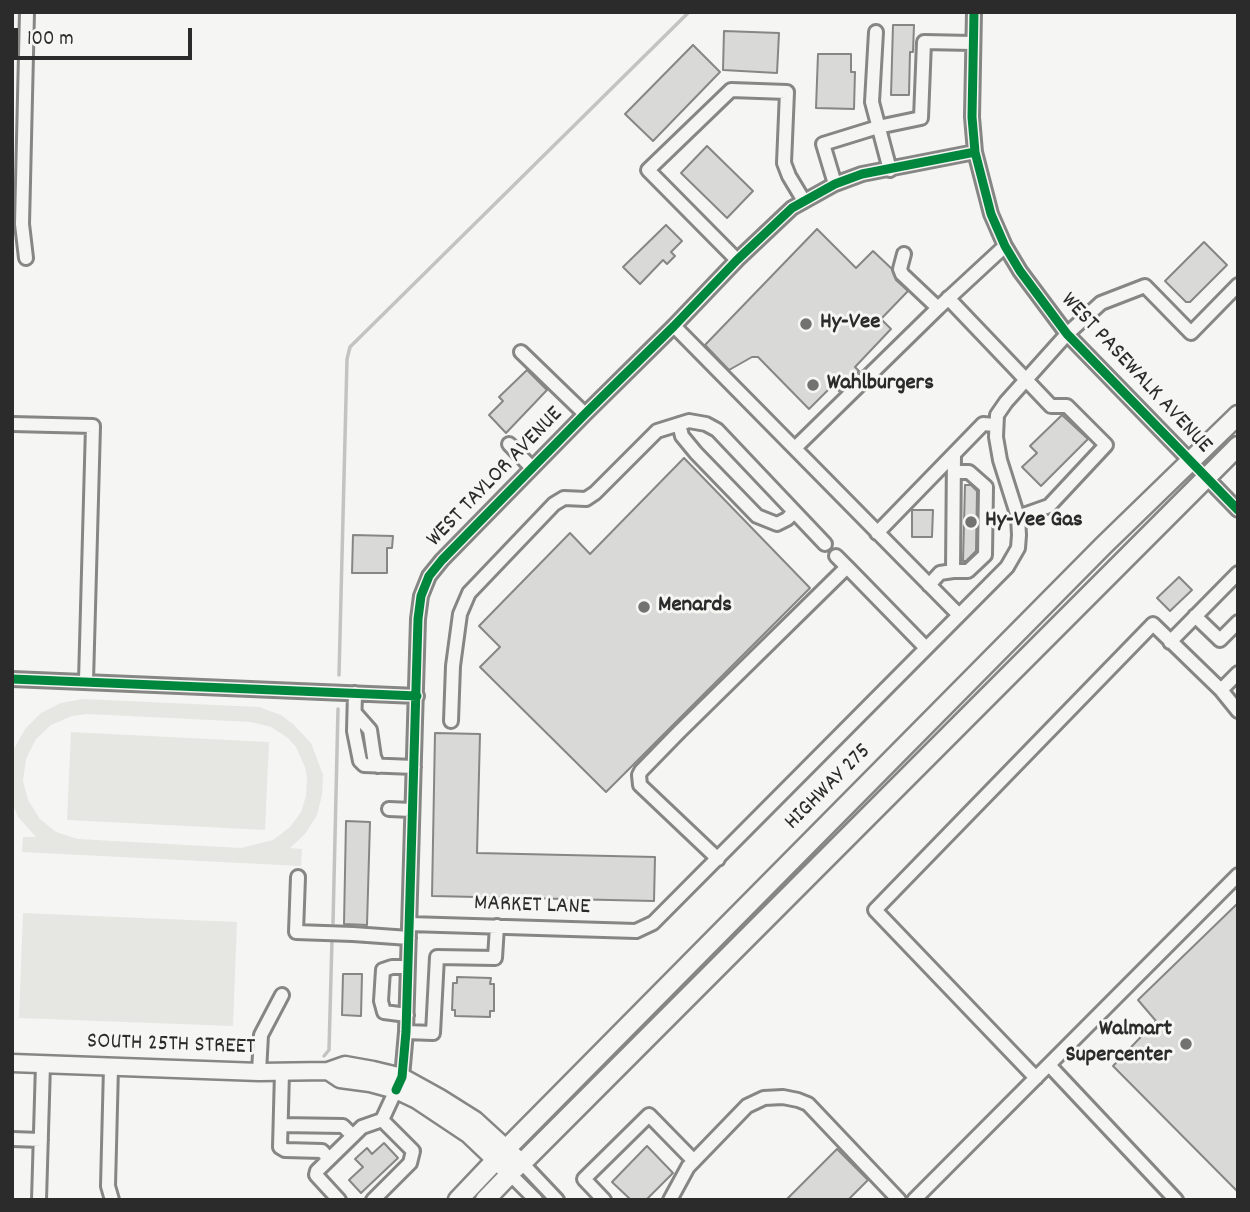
<!DOCTYPE html>
<style>
body{margin:0}
#map{position:relative;width:1250px;height:1212px;overflow:hidden;background:#f5f5f3;font-family:Dekko,sans-serif}
canvas{display:block}
.frame{position:absolute;inset:0;border:14px solid #2b2b2b;pointer-events:none}
.scale{position:absolute;left:14px;top:28px;width:178px;height:32px;box-sizing:border-box;border:4px solid #2b2b2b;border-top:0;padding-left:9px;font-size:21px;line-height:24px;white-space:nowrap;color:#2b2b2b;-webkit-text-stroke:5px #f6f6f2;paint-order:stroke}
</style>
<div id="map">
<canvas width="1250" height="1212"></canvas>
<div class="frame"></div>
<div class="scale">100 m</div>
</div>
<script>
const ctx = document.querySelector('canvas').getContext('2d');
ctx.lineJoin = 'round';
function fillPath(path, color) {
  ctx.fillStyle = color;
  ctx.fill(path, 'evenodd');
}
function poly(rows) {
  const path = new Path2D();
  for (const r of rows) {
    path.moveTo(r[0], r[1]);
    for (let i = 2; i < r.length; i += 2) path.lineTo(r[i], r[i + 1]);
  }
  return path;
}
function trace(path, color, width, dash) {
  ctx.strokeStyle = color;
  ctx.lineWidth = width;
  ctx.lineCap = dash ? 'butt' : 'round';
  ctx.setLineDash(dash || []);
  ctx.stroke(path);
}
function drawText(font, color, halo, rows, align = 'center') {
  ctx.font = font + ' Dekko,sans-serif';
  ctx.lineWidth = 6;
  ctx.setLineDash([]);
  ctx.textBaseline = 'middle';
  ctx.strokeStyle = halo;
  ctx.fillStyle = color;
  for (const [text, x, y, turn = 0] of rows) {
    ctx.save();
    ctx.translate(x, y);
    ctx.rotate((+turn || 0) * Math.PI / 180);
    ctx.textAlign = isNaN(turn) ? turn : align;
    if (halo) ctx.strokeText(text, 0, 0);
    ctx.fillText(text, 0, 0);
    ctx.restore();
  }
}
fillPath(poly([
 [83,699,259,707,281,715,293,724,311,743,323,775,322,795,317,815,305,834,290,848,302,849,301,866,22,852,23,837,36,837,18,817,12,802,12,754,15,747,25,729,41,713,61,703],
 [87,714,251,722,271,727,288,738,296,747,305,767,307,777,306,796,301,812,290,827,273,840,241,848,78,839,56,832,40,819,28,800,23,781,26,759,36,739,51,725,72,716],
 [71,732,269,742,265,830,67,820],
 [23,913,237,922,233,1026,19,1018]
]), '#e6e6e2');
trace(poly([
 [339,675,347,359,350,347,689,12],
 [333,923,338,709],
 [324,1056,329,1050,332,940]
]), '#c3c3c1', 3.5);
const building = poly([
 [893,25,914,25,913,52,910,52,909,95,891,95,893,25],
 [724,31,779,33,777,73,723,70,724,31],
 [693,45,720,72,653,141,625,114,693,45],
 [818,54,851,54,851,72,855,72,854,109,816,108,818,54],
 [707,146,753,191,727,218,681,173,707,146],
 [666,225,682,241,671,252,675,256,667,264,663,260,640,284,623,267,666,225],
 [817,229,856,268,873,251,892,269,896,280,908,291,881,319,891,329,855,367,859,371,839,391,833,385,809,409,758,357,752,357,729,370,705,345,817,229],
 [1204,242,1227,265,1190,302,1186,302,1165,281,1204,242],
 [527,370,547,390,506,433,489,415,503,401,499,397,527,370],
 [1062,415,1088,439,1041,486,1022,467,1037,453,1030,446,1062,415],
 [684,458,810,588,606,792,480,667,500,647,479,626,570,533,590,554,684,458],
 [965,485,971,485,977,491,976,551,966,561,963,561,965,485],
 [912,510,933,510,932,537,912,537,912,510],
 [353,535,393,536,392,548,387,548,387,573,352,573,353,535],
 [1179,577,1192,590,1170,611,1157,598,1179,577],
 [435,733,480,734,477,853,655,857,654,901,432,896,435,733],
 [346,821,370,822,367,925,344,924,346,821],
 [1238,903,1238,1192,1113,1066,1156,1021,1138,1000,1238,903],
 [343,974,362,974,361,1016,342,1015,343,974],
 [457,977,491,978,490,984,494,984,494,1011,490,1011,490,1017,455,1016,455,1010,452,1010,453,983,457,983,457,977],
 [384,1143,398,1158,361,1193,349,1180,363,1167,355,1159,367,1148,372,1154,384,1143],
 [647,1146,673,1173,646,1200,631,1200,612,1182,647,1146],
 [837,1149,868,1180,848,1200,786,1200,837,1149]
]);
fillPath(building, '#d9d9d8');
trace(building, '#868685', 2);
const minor = poly([
 [974,12,972,117,975,152,991,214,1005,246,1020,271,1067,334,1238,510],
 [876,32,872,102,890,170],
 [835,184,823,144,878,127,921,118,924,42,972,43],
 [904,254,900,269,902,274,938,308],
 [26,258,22,224,27,12],
 [737,260,648,170,731,90,787,92,784,163,789,176,804,201],
 [948,298,1051,406,1067,406,1106,445,1049,506,1018,517],
 [674,326,959,615],
 [521,352,585,414],
 [12,424,93,426,86,681],
 [679,424,682,436,696,453,757,516,777,524,787,519,794,512],
 [509,444,532,468],
 [795,448,938,308,1005,246],
 [877,533,983,424,995,425],
 [836,556,847,567],
 [953,571,968,571,985,555,986,487,969,472,954,472],
 [929,585,940,573,953,571,954,454],
 [1195,616,1220,640,1238,622],
 [1170,642,1238,573],
 [1238,673,1221,690,1238,711],
 [12,679,417,696],
 [355,693,354,731,360,761,364,765,414,767],
 [355,713,370,730,374,757,378,766],
 [451,721,453,666,460,614,469,593,554,504,564,498,586,499,595,493,657,431,689,421,706,424,717,430,825,544],
 [389,809,412,810],
 [718,859,640,785,639,775,641,771,679,732,847,567,926,648],
 [298,877,296,932,353,934,409,938],
 [409,924,636,931,653,923,1007,567,1018,548,1019,535,1018,517,1000,460,996,437,997,415,1006,402,1067,334,1101,303,1145,286,1191,333,1238,285],
 [407,1015,384,1012,381,1001,383,970,392,967,408,967],
 [406,1032,433,1033,437,957,495,958,497,926],
 [1049,1065,1176,1200],
 [111,1067,108,1186,112,1200],
 [259,1072,261,1035,282,995],
 [282,1072,280,1147,285,1150,322,1151,329,1159],
 [1036,1078,875,910,1153,624,1221,690],
 [382,1120,402,1077,406,1032,418,619,421,596,429,576,442,560,585,414,674,326,737,260,792,208,835,184,862,174,975,152],
 [281,1125,343,1126,353,1136],
 [12,1139,41,1140],
 [522,1163,557,1200],
 [510,1174,536,1200],
 [39,1200,43,1064],
 [339,1200,316,1175,317,1171,362,1127,382,1120,413,1151,410,1163,373,1200],
 [604,1200,584,1179,649,1115,694,1161],
 [670,1200,688,1167,747,1106,764,1098,783,1097,798,1100,808,1104,899,1200],
 [914,1200,1238,875]
]);
const major = poly([
 [12,1063,259,1072,328,1071,345,1065,373,1070,402,1077,440,1098,475,1120,522,1163,510,1174,468,1134,417,1100,396,1090,370,1083,340,1079,328,1071]
]);
const highway = poly([
 [507,1148,1104,545,1238,415],
 [522,1163,1238,446],
 [458,1200,495,1161],
 [485,1200,510,1174]
]);
trace(minor, '#868685', 18);
trace(major, '#868685', 21);
trace(highway, '#868685', 23);
trace(minor, '#f5f5f3', 12);
trace(major, '#f5f5f3', 16);
trace(highway, '#f5f5f3', 18);
trace(poly([
 [974,12,972,117,975,152,991,214,1005,246,1020,271,1067,334,1238,510],
 [12,679,417,696],
 [396,1090,402,1077,406,1032,418,619,421,596,429,576,442,560,585,414,674,326,737,260,792,208,835,184,862,174,975,152]
]), '#00873e', 9);
for (const [x, y, r, color] of [
 [806,324,7,"#727271"],
 [813,385,7,"#727271"],
 [971,522,7,"#727271"],
 [644,607,7,"#727271"],
 [1186,1044,7,"#727271"]
]) {
  const dot = new Path2D();
  dot.arc(x, y, r, 0, 2 * Math.PI);
  ctx.fillStyle = color;
  ctx.fill(dot);
  trace(dot, '#f6f6f2', 2.5);
}
drawText('bold 23px', '#2b2b2b', '#f6f6f2', [
 ["Hy-Vee",820,324],
 ["Wahlburgers",827,385],
 ["Hy-Vee Gas",985,522],
 ["Menards",658,607],
 ["Walmart",1172,1031,"right"],
 ["Supercenter",1172,1057,"right"]
], 'left');
drawText('23px', '#2b2b2b', '#f6f6f2', [
 ["WEST PASEWALK AVENUE",1135,374,47],
 ["WEST TAYLOR AVENUE",496,478,-46],
 ["HIGHWAY 275",829,788,-45],
 ["MARKET LANE",532,907,2],
 ["SOUTH 25TH STREET",171,1046,2]
]);
</script>
